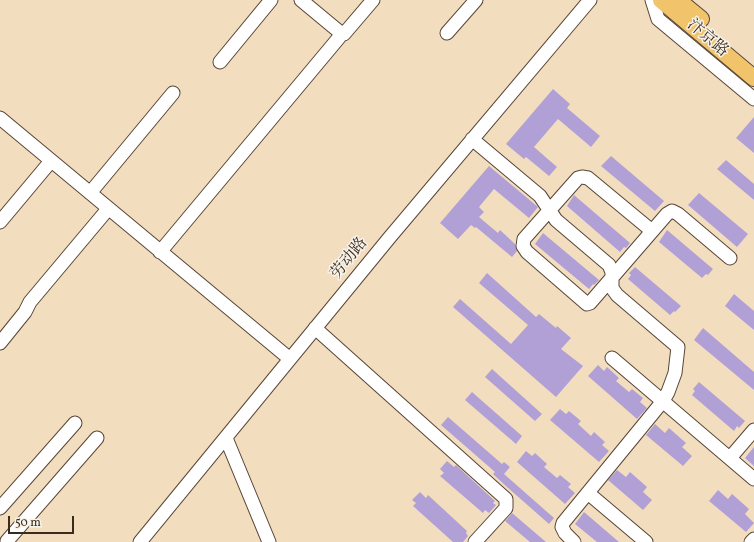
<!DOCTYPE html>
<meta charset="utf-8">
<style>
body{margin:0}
#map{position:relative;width:754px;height:542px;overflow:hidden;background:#f3ddbf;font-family:Vollkorn,serif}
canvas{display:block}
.scale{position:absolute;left:8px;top:516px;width:66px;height:18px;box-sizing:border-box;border:2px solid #3b2a1e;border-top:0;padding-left:5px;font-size:12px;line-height:14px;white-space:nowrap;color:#3b2a1e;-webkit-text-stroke:3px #f7f3e8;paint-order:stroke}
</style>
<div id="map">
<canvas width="754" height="542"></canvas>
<div class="scale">50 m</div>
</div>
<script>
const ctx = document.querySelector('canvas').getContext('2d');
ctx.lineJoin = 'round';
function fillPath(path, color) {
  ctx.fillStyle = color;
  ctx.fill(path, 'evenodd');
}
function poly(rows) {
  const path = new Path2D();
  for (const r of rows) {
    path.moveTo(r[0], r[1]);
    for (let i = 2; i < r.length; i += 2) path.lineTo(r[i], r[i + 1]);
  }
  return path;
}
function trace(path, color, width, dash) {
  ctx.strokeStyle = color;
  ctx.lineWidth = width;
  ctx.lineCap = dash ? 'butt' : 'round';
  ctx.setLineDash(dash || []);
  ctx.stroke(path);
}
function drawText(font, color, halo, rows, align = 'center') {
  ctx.font = font + ' Vollkorn,"Noto Serif SC",serif';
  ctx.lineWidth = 3;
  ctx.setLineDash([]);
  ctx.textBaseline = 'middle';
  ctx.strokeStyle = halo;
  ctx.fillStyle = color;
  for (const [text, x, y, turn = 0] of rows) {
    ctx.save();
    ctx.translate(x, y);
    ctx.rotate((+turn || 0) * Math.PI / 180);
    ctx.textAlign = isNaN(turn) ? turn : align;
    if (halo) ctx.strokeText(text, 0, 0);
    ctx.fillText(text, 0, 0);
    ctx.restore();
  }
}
fillPath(poly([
 [553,89,570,104,567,108,600,136,591,147,558,119,534,147,557,167,549,176,526,157,524,159,506,144],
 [754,117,754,153,736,138],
 [611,156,664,201,655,211,601,166],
 [726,160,754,184,754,200,717,169],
 [489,166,538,207,529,218,494,189,479,207,484,212,479,217,498,233,500,230,515,244,517,251,512,257,476,227,475,228,471,225,458,239,440,223],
 [699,193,748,234,737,247,688,205],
 [574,195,630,243,626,248,624,247,620,252,567,206],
 [667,230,713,269,708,275,706,274,702,278,659,242],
 [543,233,599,280,594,285,593,284,589,289,535,244],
 [635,267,681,306,675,312,674,311,670,315,628,279,631,275,629,273],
 [487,273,536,317,539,314,556,328,557,326,571,338,561,349,583,366,556,397,453,307,460,299,511,344,528,325,479,283],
 [734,294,754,311,754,330,725,306],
 [703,328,754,372,754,390,694,340],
 [598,365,604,371,607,367,619,378,616,381,629,392,632,389,643,398,640,402,647,408,637,419,588,376],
 [492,369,542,414,535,421,485,377],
 [699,382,745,421,739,428,737,426,734,431,692,395,695,391,693,389],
 [472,392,522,436,516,444,465,400],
 [560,409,566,414,569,411,581,421,578,424,591,436,594,432,605,442,602,445,609,451,599,462,550,420],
 [448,417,502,464,504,462,510,467,504,474,554,518,549,524,507,487,493,474,495,472,441,425],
 [655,424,665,433,669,428,686,443,682,447,692,456,683,466,646,435],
 [754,447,754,466,745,458],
 [526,451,532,456,535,453,547,464,544,467,557,478,560,475,571,484,568,487,575,493,565,504,517,462],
 [447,461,454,467,456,465,495,501,493,503,496,505,489,513,485,510,483,513,440,476,444,473,440,469],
 [617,470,626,477,630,472,647,487,643,492,652,500,643,510,608,480],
 [718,490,728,499,732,494,749,509,745,514,754,523,746,532,709,501],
 [420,492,426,498,428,495,467,531,466,533,468,536,463,542,453,542,413,506,416,503,412,500],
 [584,512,619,542,597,542,575,524],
 [512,513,546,542,530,542,505,521]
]), '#b1a0d5');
const minor = poly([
 [301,0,342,34,344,34,373,0],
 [652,0,658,19,754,99],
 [447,33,476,0],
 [220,62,271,0],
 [0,118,290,359],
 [472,139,540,196,556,220,609,265,612,272,612,288,617,295,678,347,675,373,668,392,663,401,563,523,562,527,565,533,574,542],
 [90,193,173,93],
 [0,222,51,161],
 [652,231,588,178,582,177,578,178,524,239,523,246,527,252,587,304,590,303,667,214,672,211,678,214,730,258],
 [160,252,342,34],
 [315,328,506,499,506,508,475,542],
 [0,343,25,312,30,302,108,209],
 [612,358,754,479],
 [226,438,269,542],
 [730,458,754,430],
 [588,493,646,542],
 [0,508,75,423],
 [7,541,97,438],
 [140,542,390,237,590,0],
 [751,542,754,539]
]);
const major = poly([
 [661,0,754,78],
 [678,0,701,19]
]);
trace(minor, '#574536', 15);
trace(major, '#574536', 18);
trace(minor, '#fff', 13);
trace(major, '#f1c36a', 16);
drawText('16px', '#3b2a1e', '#f7f3e8', [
 ["汴京路",707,39,40],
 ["劳动路",350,259,-51]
]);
</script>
